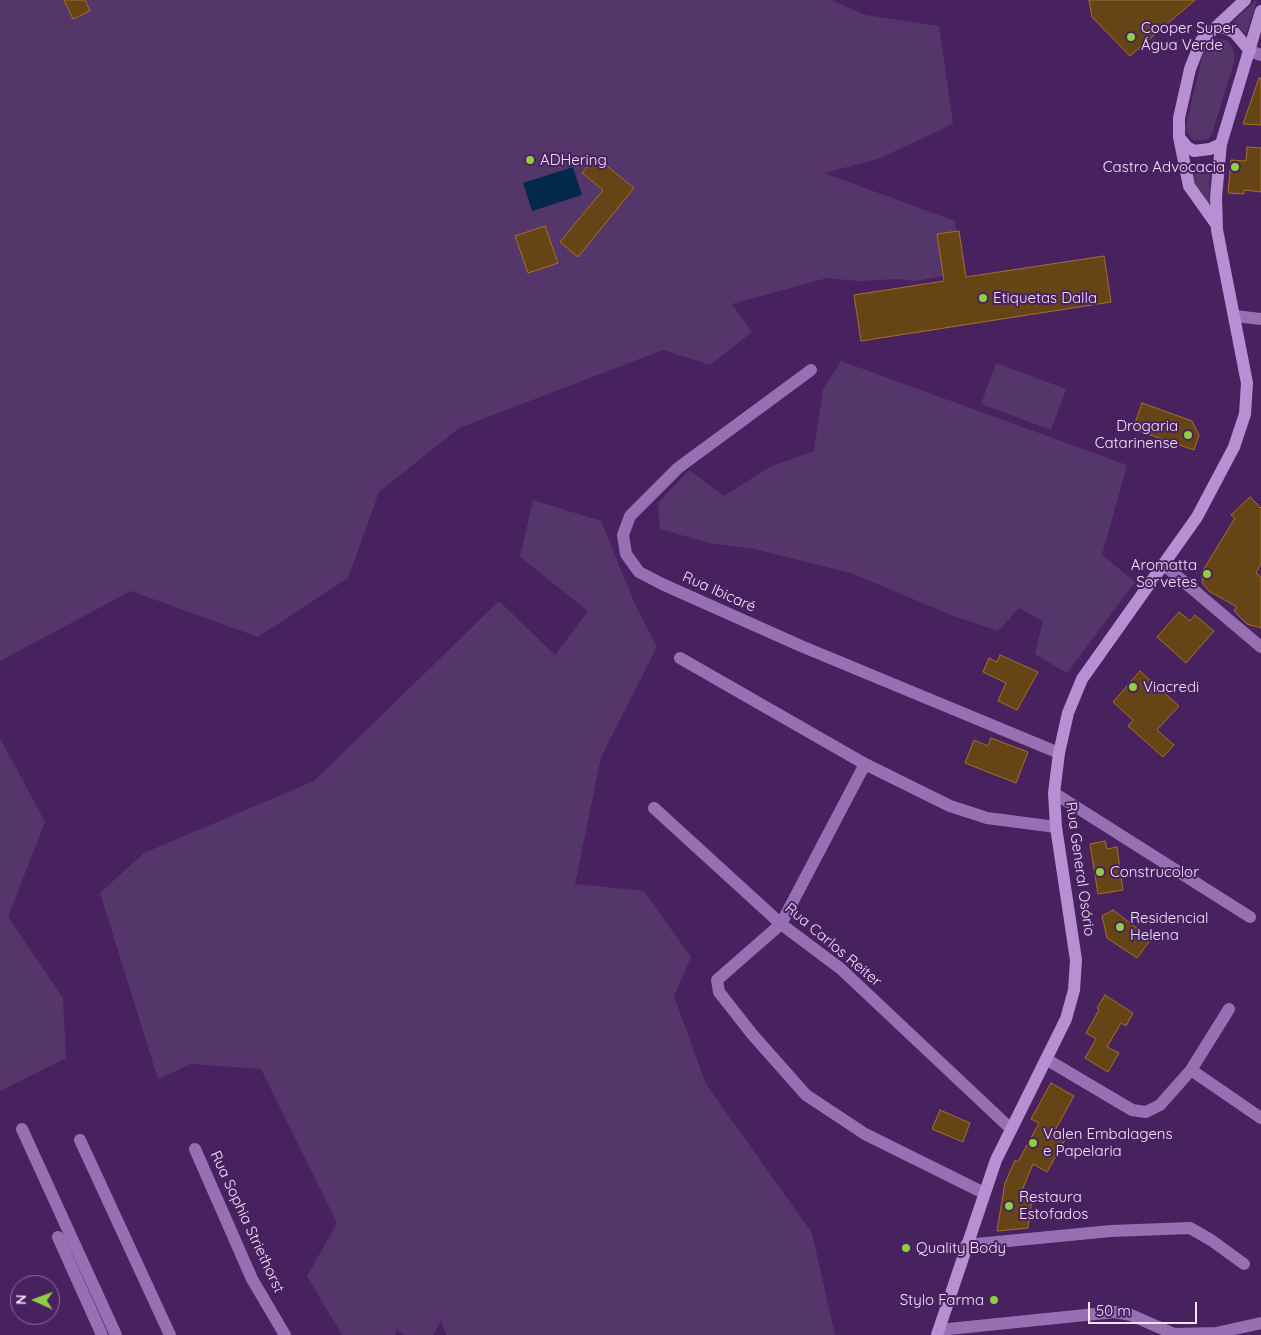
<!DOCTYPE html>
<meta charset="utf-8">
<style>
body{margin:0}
#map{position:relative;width:1261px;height:1335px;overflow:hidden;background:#48215f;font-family:Quicksand,sans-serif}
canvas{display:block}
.north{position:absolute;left:10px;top:1275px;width:50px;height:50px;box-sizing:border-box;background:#48215f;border:1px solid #8c6f9d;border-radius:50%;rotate:272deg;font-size:14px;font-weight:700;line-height:20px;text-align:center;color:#f1e4fb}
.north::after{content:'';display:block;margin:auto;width:18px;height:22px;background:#8fcd42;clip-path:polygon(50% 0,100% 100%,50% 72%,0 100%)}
.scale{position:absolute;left:1088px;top:1302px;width:109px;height:22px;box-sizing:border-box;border:2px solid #f1e4fb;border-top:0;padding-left:6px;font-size:15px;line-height:18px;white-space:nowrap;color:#f1e4fb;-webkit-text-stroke:4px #48215f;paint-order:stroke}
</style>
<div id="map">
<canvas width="1261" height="1335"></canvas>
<div class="north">N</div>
<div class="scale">50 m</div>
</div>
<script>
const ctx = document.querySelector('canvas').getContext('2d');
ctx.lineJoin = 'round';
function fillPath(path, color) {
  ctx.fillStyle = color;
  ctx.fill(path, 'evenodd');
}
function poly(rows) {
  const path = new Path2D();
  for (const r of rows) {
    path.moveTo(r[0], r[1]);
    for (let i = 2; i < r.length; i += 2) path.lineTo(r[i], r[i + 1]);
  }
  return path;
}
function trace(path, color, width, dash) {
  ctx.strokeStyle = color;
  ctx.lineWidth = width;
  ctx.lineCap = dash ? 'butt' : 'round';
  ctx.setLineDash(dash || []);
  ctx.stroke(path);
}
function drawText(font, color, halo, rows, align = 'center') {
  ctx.font = font + ' Quicksand,sans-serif';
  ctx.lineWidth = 4;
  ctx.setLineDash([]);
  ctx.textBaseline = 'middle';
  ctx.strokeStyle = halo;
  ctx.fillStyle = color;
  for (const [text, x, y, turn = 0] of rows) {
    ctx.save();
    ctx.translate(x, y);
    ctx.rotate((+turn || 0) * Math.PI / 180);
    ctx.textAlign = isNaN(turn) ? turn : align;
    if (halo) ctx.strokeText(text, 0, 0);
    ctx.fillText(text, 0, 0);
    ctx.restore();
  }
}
fillPath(poly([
 [0,0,832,0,865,15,939,26,953,124,878,159,824,173,955,221,963,272,916,281,898,279,858,281,827,278,732,304,752,332,710,365,663,350,459,428,379,492,348,578,258,637,131,591,0,661],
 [1256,0,1257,0,1246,34,1233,22],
 [1214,39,1226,40,1230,43,1234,52,1234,62,1212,134,1207,140,1193,140,1185,129,1203,54],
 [1193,174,1210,174,1209,205,1195,184],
 [841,361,1127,465,1102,555,1135,582,1067,673,1035,654,1043,621,1019,608,998,631,951,615,851,573,754,549,709,543,660,529,658,503,689,470,724,496,770,467,814,451,823,389],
 [996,363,1066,389,1051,430,981,404],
 [533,500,601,521,635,604,657,647,601,757,575,884,644,891,691,957,674,996,706,1084,812,1233,835,1335,446,1335,441,1320,433,1335,405,1335,396,1330,395,1335,342,1335,307,1276,337,1223,261,1069,191,1064,158,1079,100,893,144,853,314,781,499,601,555,655,588,611,520,557],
 [0,738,45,822,8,917,63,998,66,1058,0,1091]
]), '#55366a');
fillPath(poly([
 [573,167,582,195,532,211,523,183]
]), '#02284a');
const building = poly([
 [64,0,85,0,90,11,73,19,64,0],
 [1089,0,1195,0,1130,56,1092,17,1089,0],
 [1259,78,1261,78,1261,125,1243,124,1259,78],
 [1247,147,1261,148,1261,192,1244,190,1244,194,1228,193,1231,160,1246,161,1247,147],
 [596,157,634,188,578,257,560,242,603,190,582,173,596,157],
 [545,226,558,263,528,273,515,236,545,226],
 [959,231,966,277,1104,256,1111,302,861,341,854,295,944,281,937,234,959,231],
 [1142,403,1192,421,1199,435,1194,450,1133,429,1142,403],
 [1250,497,1261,508,1261,564,1256,573,1261,577,1261,628,1247,624,1234,611,1237,607,1209,591,1203,584,1202,578,1202,572,1235,518,1231,515,1250,497],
 [1179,612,1190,621,1195,615,1214,631,1186,663,1157,637,1179,612],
 [1000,655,1038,672,1017,710,998,701,1006,683,983,672,989,658,997,662,1000,655],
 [1140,671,1179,706,1157,730,1174,745,1163,757,1128,726,1133,720,1113,702,1140,671],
 [991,738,1028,752,1016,783,965,763,974,740,988,746,991,738],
 [1105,841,1107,849,1117,847,1123,890,1098,894,1090,844,1105,841],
 [1113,910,1151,939,1137,958,1107,938,1102,916,1113,910],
 [1105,995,1133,1013,1126,1026,1121,1023,1107,1047,1119,1053,1108,1072,1085,1058,1096,1039,1086,1033,1099,1010,1097,1008,1105,995],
 [1051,1083,1074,1096,1054,1132,1066,1138,1047,1172,1033,1164,1019,1198,1032,1198,1028,1228,997,1231,1005,1183,1015,1160,1018,1162,1039,1123,1031,1119,1051,1083],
 [940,1110,970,1123,963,1142,932,1129,940,1110]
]);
fillPath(building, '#654416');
trace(building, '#a67027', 1);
trace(poly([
 [1250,51,1261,55],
 [1235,316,1261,319],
 [811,370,678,468,630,516,623,535,626,554,639,572,662,584,801,646,1059,753],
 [1164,565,1261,647],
 [680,658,865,764,950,806,987,818,1056,827],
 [865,764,781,924,717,980,719,992,752,1034,806,1095,865,1134,984,1193],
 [1054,793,1250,917],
 [654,808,781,924,841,969,1011,1129],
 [1046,1059,1132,1110,1146,1112,1160,1105,1191,1070,1229,1009],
 [1191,1070,1261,1118],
 [22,1129,116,1335],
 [80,1140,170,1335],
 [195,1149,252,1279,285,1335],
 [58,1237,102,1335],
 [966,1245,1111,1231,1190,1228,1211,1240,1244,1264],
 [939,1330,1115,1312,1131,1315,1174,1334,1216,1333,1261,1323]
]), '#976fb3', 12);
trace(poly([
 [1219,26,1234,32,1250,51],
 [1179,137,1187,147,1194,151,1210,149,1221,144],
 [1216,224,1189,186,1179,137,1179,118,1190,69,1201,41,1245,0],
 [937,1335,996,1160,1066,1019,1074,990,1076,960,1056,827,1054,793,1059,753,1068,713,1082,679,1197,517,1234,447,1245,414,1247,383,1217,230,1216,197,1221,144,1261,11]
]), '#b790d3', 12);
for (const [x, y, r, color] of [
 [1131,37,5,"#8fcd42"],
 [530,160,5,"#8fcd42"],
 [1235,167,5,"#8fcd42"],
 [983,298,5,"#8fcd42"],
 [1188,435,5,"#8fcd42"],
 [1207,574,5,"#8fcd42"],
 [1133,687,5,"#8fcd42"],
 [1100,872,5,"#8fcd42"],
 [1120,927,5,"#8fcd42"],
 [1033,1143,5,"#8fcd42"],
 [1009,1206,5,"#8fcd42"],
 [906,1248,5,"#8fcd42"],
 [994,1300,5,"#8fcd42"]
]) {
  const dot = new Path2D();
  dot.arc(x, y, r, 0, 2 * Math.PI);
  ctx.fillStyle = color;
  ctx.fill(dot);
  trace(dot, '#48215f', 2);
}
drawText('15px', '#f1e4fb', '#48215f', [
 ["Cooper Super",1141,28],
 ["Água Verde",1141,45],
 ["ADHering",540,160],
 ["Castro Advocacia",1225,167,"right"],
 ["Etiquetas Dalla",993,298],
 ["Drogaria",1178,426,"right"],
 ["Catarinense",1178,443,"right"],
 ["Aromatta",1197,565,"right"],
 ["Sorvetes",1197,582,"right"],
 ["Viacredi",1143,687],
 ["Construcolor",1110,872],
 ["Residencial",1130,918],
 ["Helena",1130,935],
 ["Valen Embalagens",1043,1134],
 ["e Papelaria",1043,1151],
 ["Restaura",1019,1197],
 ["Estofados",1019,1214],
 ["Quality Body",916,1248],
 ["Stylo Farma",984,1300,"right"]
], 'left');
drawText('15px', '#f1e4fb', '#48215f', [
 ["Rua Ibicaré",719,592,24],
 ["Rua General Osório",1080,869,82],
 ["Rua Carlos Reiter",833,945,40],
 ["Rua Sophia Striethorst",247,1222,65]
]);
</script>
